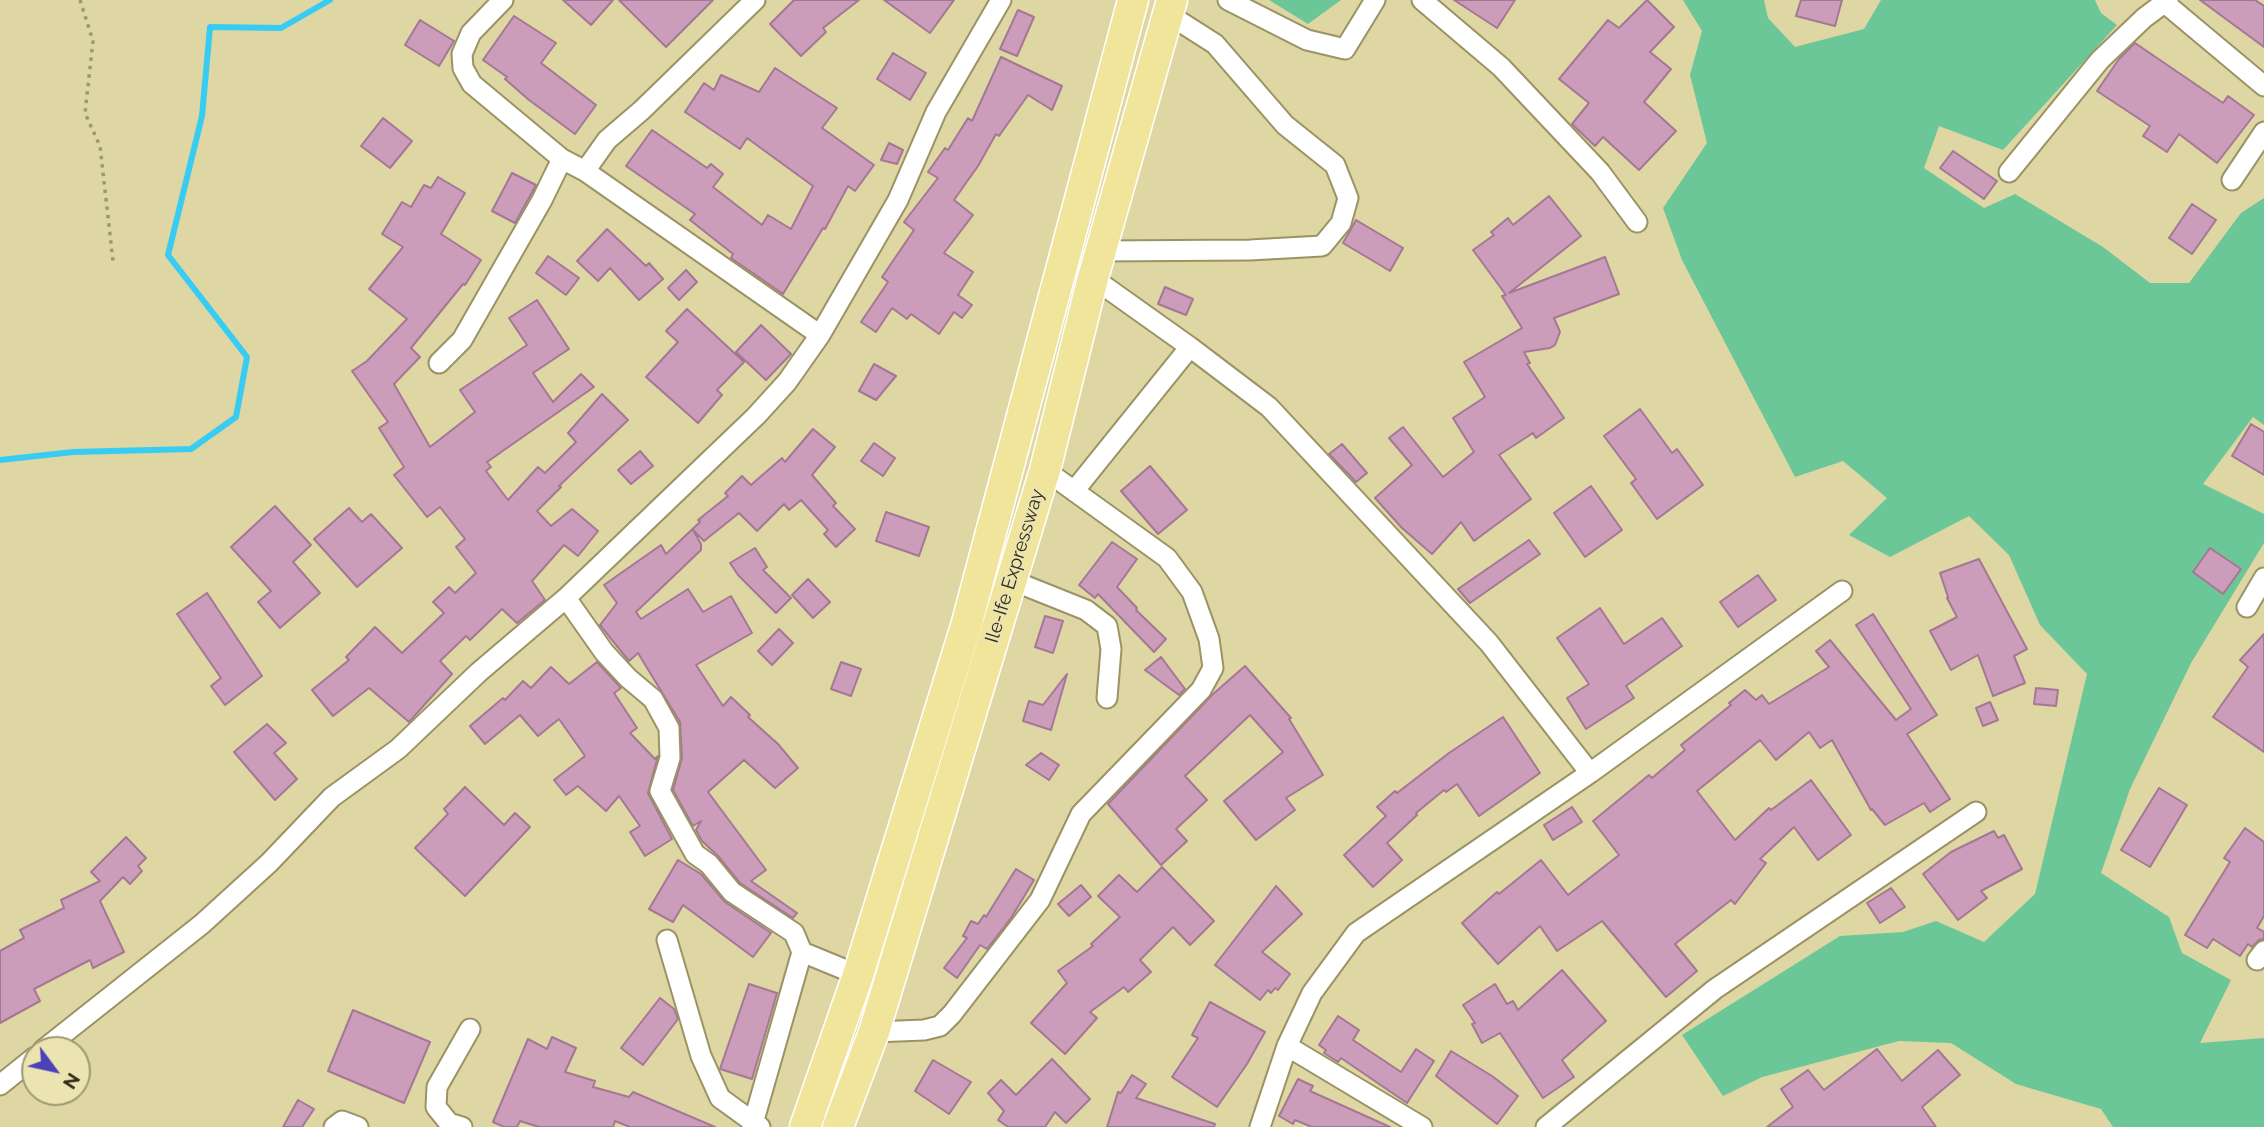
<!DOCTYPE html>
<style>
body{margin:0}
#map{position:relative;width:2264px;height:1127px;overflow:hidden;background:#ded6a3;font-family:Raleway,sans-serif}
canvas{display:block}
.north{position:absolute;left:21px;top:1036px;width:70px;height:70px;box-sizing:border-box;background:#ebe3b0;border:2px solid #9f9973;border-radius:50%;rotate:123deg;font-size:19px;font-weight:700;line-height:28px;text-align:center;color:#2e2b17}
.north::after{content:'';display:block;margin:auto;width:24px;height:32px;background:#4b42b9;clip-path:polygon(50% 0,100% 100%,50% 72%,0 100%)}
</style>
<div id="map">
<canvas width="2264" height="1127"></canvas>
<div class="north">N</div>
</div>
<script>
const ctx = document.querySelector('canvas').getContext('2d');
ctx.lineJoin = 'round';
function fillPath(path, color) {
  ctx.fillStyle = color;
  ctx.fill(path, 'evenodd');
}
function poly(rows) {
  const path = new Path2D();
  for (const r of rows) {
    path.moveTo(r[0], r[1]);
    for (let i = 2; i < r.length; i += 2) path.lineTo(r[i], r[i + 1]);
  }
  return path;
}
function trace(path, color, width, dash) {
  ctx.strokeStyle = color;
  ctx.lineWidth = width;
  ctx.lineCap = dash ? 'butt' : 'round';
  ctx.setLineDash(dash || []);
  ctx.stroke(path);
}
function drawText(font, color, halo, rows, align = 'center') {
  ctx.font = font + ' Raleway,sans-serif';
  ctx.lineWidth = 5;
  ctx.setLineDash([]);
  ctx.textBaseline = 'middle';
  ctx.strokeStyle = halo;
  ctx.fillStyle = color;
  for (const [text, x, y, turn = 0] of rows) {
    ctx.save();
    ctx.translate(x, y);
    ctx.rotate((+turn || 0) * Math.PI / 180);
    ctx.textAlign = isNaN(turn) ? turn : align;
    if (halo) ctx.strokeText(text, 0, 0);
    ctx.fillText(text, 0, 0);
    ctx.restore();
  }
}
fillPath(poly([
 [1269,0,1341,0,1308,24],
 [1683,0,1764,0,1768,18,1795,47,1864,29,1881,0,2095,0,2101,13,2117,25,2003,150,1939,126,1924,168,1984,208,2015,194,2103,247,2150,283,2189,283,2241,213,2264,198,2264,425,2253,417,2203,484,2264,514,2264,543,2191,663,2130,789,2101,873,2169,917,2182,953,2231,980,2200,1043,2264,1038,2264,1127,2113,1127,2101,1109,2016,1084,1951,1043,1899,1041,1762,1077,1723,1096,1682,1035,1840,936,1903,932,1936,921,1984,942,2035,894,2087,674,2040,625,2009,555,1969,516,1890,557,1849,535,1887,498,1843,461,1795,477,1682,260,1663,208,1707,143,1690,75,1702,31]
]), '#6bc698');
trace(poly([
 [0,460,73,452,191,449,236,417,247,357,168,255,202,116,210,27,281,28,330,0]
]), '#39ccf2', 6);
const building = poly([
 [563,0,613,0,591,25,563,0],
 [619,0,713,0,666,47,619,0],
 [794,0,859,0,823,28,826,32,801,56,770,24,794,0],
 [884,0,954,0,930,33,884,0],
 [1454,0,1515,0,1497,28,1454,0],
 [1647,0,1674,27,1650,52,1671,69,1644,102,1676,131,1639,170,1603,137,1595,146,1572,124,1589,103,1559,79,1608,20,1619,28,1647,0],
 [1801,0,1842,0,1835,26,1796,16,1801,0],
 [2200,0,2255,0,2264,6,2264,47,2200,0],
 [1018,10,1034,17,1017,56,1000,49,1018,10],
 [514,16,556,43,541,63,596,105,575,134,529,100,505,79,507,77,483,60,514,16],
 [420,20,454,41,439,66,405,45,420,20],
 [2135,43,2223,103,2228,96,2254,115,2217,163,2179,134,2167,152,2143,136,2150,126,2097,91,2119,59,2135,43],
 [893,53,926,73,910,100,877,79,893,53],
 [1001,57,1062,86,1052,110,1028,95,999,136,996,134,978,166,954,200,973,215,944,253,973,272,958,295,972,305,962,318,954,312,939,334,911,314,907,319,892,308,876,332,861,322,888,282,882,277,914,230,904,222,938,178,928,172,945,148,948,150,968,118,972,121,1001,57],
 [775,68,837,108,822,128,874,165,855,191,848,186,825,229,823,228,783,294,731,258,733,254,690,220,695,214,626,166,652,130,707,168,711,164,723,174,713,187,762,225,768,215,791,229,813,186,747,138,740,149,685,112,704,83,714,90,721,75,759,92,775,68],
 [383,118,412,141,390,168,361,146,383,118],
 [889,143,903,150,897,164,881,160,889,143],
 [1953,151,1997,181,1984,199,1940,168,1953,151],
 [512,173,536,185,515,223,492,211,512,173],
 [438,177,465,193,441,234,481,260,465,285,463,284,411,348,420,357,394,384,430,447,475,412,460,390,527,345,509,318,537,300,569,349,533,373,553,402,581,374,594,387,487,462,491,467,486,471,508,500,538,467,545,473,576,442,568,433,602,394,628,420,559,486,561,487,537,511,551,526,572,509,598,531,578,556,564,545,532,581,545,600,517,623,502,609,470,640,466,636,440,661,452,674,409,722,369,688,333,716,312,690,349,660,346,657,375,627,402,653,444,613,433,602,449,587,455,593,476,573,456,547,465,539,440,507,427,517,394,475,404,467,379,428,388,422,352,371,367,361,407,319,369,289,403,247,382,234,402,202,411,207,424,185,431,188,438,177],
 [1549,196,1581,236,1509,293,1605,257,1619,294,1554,318,1560,332,1555,345,1550,348,1524,352,1530,363,1527,364,1564,418,1536,438,1533,433,1499,455,1531,499,1474,541,1461,522,1432,554,1402,528,1375,498,1412,465,1389,438,1403,427,1443,477,1474,452,1453,418,1485,397,1464,362,1522,328,1502,296,1506,295,1473,250,1494,235,1491,232,1508,218,1513,225,1549,196],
 [2192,204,2216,220,2192,254,2169,238,2192,204],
 [1356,220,1403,248,1390,271,1343,243,1356,220],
 [607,229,646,266,649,263,663,279,639,300,610,268,598,281,577,261,607,229],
 [548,256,579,278,566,295,536,273,548,256],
 [686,270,697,282,679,300,668,288,686,270],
 [1165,287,1193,299,1186,315,1158,304,1165,287],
 [687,309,744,362,717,390,722,395,698,423,646,377,678,342,666,331,687,309],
 [761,325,791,354,766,380,736,352,761,325],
 [874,364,896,376,876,400,859,391,874,364],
 [1640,409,1672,453,1677,449,1703,485,1657,519,1631,483,1636,479,1604,436,1640,409],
 [2251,424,2264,432,2264,475,2232,456,2251,424],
 [813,429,835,447,812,475,836,503,833,506,855,529,836,547,824,534,828,530,801,500,789,510,784,504,757,531,739,513,704,541,693,530,701,544,701,550,636,612,641,619,688,589,703,612,731,596,752,633,696,665,723,706,731,697,750,715,748,717,778,744,798,768,775,788,744,760,708,792,766,870,751,881,797,913,793,918,740,883,718,856,702,841,696,830,701,821,693,826,673,790,682,758,680,722,638,653,629,661,600,625,617,603,604,585,661,545,666,554,700,522,698,520,728,496,725,493,742,476,751,485,782,458,785,462,813,429],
 [874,443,895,458,883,476,861,461,874,443],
 [1342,444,1367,473,1356,482,1329,454,1342,444],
 [640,451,653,466,631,484,618,470,640,451],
 [1150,466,1187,510,1158,534,1121,491,1150,466],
 [1591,486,1622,530,1585,557,1554,513,1591,486],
 [275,506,311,545,293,562,320,593,280,628,258,602,271,591,231,547,275,506],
 [349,508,362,522,371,514,402,548,357,587,314,539,349,508],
 [886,512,929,527,919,556,876,541,886,512],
 [1529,540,1540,554,1470,603,1458,589,1529,540],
 [1112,542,1137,559,1117,587,1137,608,1136,610,1166,639,1154,652,1098,594,1095,598,1079,585,1112,542],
 [755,548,767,567,763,570,791,598,776,613,738,575,730,563,755,548],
 [2210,548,2241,569,2223,594,2193,572,2210,548],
 [1979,559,2027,649,2014,656,2025,683,1993,696,1978,655,1951,670,1930,631,1957,617,1947,598,1948,597,1940,573,1979,559],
 [1758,575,1776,600,1738,627,1720,602,1758,575],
 [808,579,830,602,813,618,792,595,808,579],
 [207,593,262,676,225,705,211,686,221,678,177,614,207,593],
 [1600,608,1624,644,1662,618,1682,646,1626,686,1634,698,1586,729,1567,698,1589,684,1557,638,1600,608],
 [1873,614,1937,715,1907,734,1950,799,1930,812,1924,803,1885,825,1872,809,1871,810,1832,740,1820,748,1809,732,1776,760,1760,740,1697,791,1735,840,1769,808,1771,810,1811,780,1851,835,1818,860,1794,827,1760,859,1766,863,1735,904,1731,900,1675,944,1697,971,1666,997,1602,921,1557,951,1540,926,1498,964,1462,923,1497,892,1499,894,1541,860,1568,895,1619,855,1593,821,1649,775,1652,778,1685,750,1681,745,1731,705,1729,703,1745,690,1756,700,1762,695,1769,704,1829,667,1816,651,1830,640,1896,720,1911,709,1856,625,1873,614],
 [1045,616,1063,621,1053,653,1035,647,1045,616],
 [779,629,793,643,772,665,758,651,779,629],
 [2264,634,2264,752,2213,717,2248,667,2240,660,2264,634],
 [1161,657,1185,689,1179,695,1145,670,1161,657],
 [597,662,621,688,614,693,637,728,630,733,655,759,658,756,648,793,672,839,645,856,630,832,640,826,619,796,606,811,578,786,566,795,554,780,585,756,559,719,538,736,520,715,485,744,470,726,503,698,505,700,523,681,531,688,551,667,569,684,597,662],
 [841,662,861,669,851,696,831,689,841,662],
 [1245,666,1291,718,1289,719,1323,775,1286,798,1295,810,1256,840,1224,801,1283,752,1250,715,1185,776,1207,800,1176,829,1187,841,1161,865,1108,804,1212,695,1245,666],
 [1067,674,1051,730,1023,721,1029,701,1043,705,1067,674],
 [2036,688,2058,690,2056,706,2034,704,2036,688],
 [1990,702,1998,720,1983,726,1976,708,1990,702],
 [1503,717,1540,773,1479,816,1457,784,1446,792,1444,790,1416,813,1417,815,1387,843,1402,860,1373,887,1344,855,1386,816,1377,807,1395,791,1397,793,1449,753,1503,717],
 [267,724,286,743,274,753,297,779,275,800,234,752,267,724],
 [1041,753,1059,765,1049,780,1026,765,1041,753],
 [465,787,504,825,515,813,530,827,465,896,415,848,448,814,444,809,465,787],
 [2159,788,2187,805,2150,867,2121,850,2159,788],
 [1572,807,1582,822,1553,840,1544,825,1572,807],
 [2245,828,2264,842,2264,916,2257,928,2264,932,2264,939,2259,940,2252,947,2248,944,2240,956,2213,939,2207,948,2185,935,2230,862,2224,858,2245,828],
 [1994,831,1998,838,2004,835,2022,869,1981,891,1987,898,1958,920,1923,874,1951,852,1994,831],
 [126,837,146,858,138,866,142,871,130,884,123,877,100,901,124,952,93,968,90,960,34,989,40,1001,0,1023,0,951,24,938,20,930,64,908,61,900,100,881,91,872,126,837],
 [678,860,701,874,725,902,771,933,753,957,683,905,673,922,649,909,678,860],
 [1162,867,1214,921,1190,945,1173,927,1140,960,1151,972,1128,992,1124,987,1090,1012,1097,1018,1065,1054,1031,1023,1067,983,1058,971,1093,946,1091,944,1120,917,1098,896,1119,875,1137,892,1162,867],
 [1016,869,1034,880,1011,918,987,949,980,945,957,978,944,968,967,938,963,936,971,921,978,924,984,915,986,917,1016,869],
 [1081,885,1091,897,1069,916,1058,904,1081,885],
 [1276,886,1302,914,1262,952,1290,974,1278,990,1275,988,1271,993,1268,990,1260,1000,1215,965,1276,886],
 [1891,888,1905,907,1880,923,1867,903,1891,888],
 [1562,970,1606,1021,1562,1060,1574,1077,1543,1098,1500,1033,1482,1043,1472,1024,1475,1023,1463,1005,1495,984,1507,1004,1513,1001,1518,1010,1562,970],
 [749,984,777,993,752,1079,720,1069,749,984],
 [660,998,674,1009,678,1019,643,1065,621,1048,660,998],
 [1210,1002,1265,1032,1247,1064,1217,1107,1172,1077,1198,1038,1192,1035,1210,1002],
 [353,1010,430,1042,404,1103,328,1071,353,1010],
 [1338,1016,1359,1030,1353,1040,1401,1072,1416,1049,1434,1061,1407,1103,1341,1058,1338,1062,1324,1053,1326,1050,1319,1045,1338,1016],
 [552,1037,576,1048,565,1072,595,1081,593,1087,629,1097,633,1092,715,1127,630,1127,615,1121,613,1127,539,1127,520,1121,517,1127,504,1127,493,1122,528,1039,547,1049,552,1037],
 [1877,1049,1902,1081,1938,1050,1960,1075,1922,1107,1936,1127,1767,1127,1793,1107,1781,1089,1808,1070,1824,1090,1877,1049],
 [1451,1051,1492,1076,1518,1096,1497,1124,1436,1076,1451,1051],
 [1052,1059,1090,1099,1066,1123,1055,1112,1045,1127,1008,1127,998,1120,1004,1111,988,1093,1001,1080,1016,1095,1052,1059],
 [933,1060,971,1082,949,1114,915,1091,933,1060],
 [1132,1075,1146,1084,1136,1098,1215,1124,1214,1127,1107,1127,1118,1092,1121,1093,1132,1075],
 [1298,1079,1313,1086,1310,1091,1390,1127,1312,1127,1295,1120,1293,1124,1279,1116,1298,1079],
 [298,1100,314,1109,302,1127,283,1127,298,1100]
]);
fillPath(building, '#cb9dbb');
trace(building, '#a47894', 2);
const minor = poly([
 [503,0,471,33,462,54,463,68,472,84,562,159,585,171,820,335],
 [1228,0,1307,40,1345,49,1375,0],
 [1422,0,1501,67,1600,172,1637,222],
 [2166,4,2264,86],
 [585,171,607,140,642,110,755,0],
 [2009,172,2100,60,2144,18,2168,0],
 [2232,180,2264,132],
 [1101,251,1250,250,1322,246,1341,223,1348,198,1335,165,1285,125,1215,44,1168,14],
 [1093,278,1190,347,1269,407,1489,643,1590,773],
 [439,363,462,340,542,200,562,159],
 [1074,491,1190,347],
 [1011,580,1086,610,1107,626,1111,649,1107,698],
 [566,598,604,652,628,678,653,699,669,728,670,758,660,791,695,854,709,864,732,892,794,933,802,952,752,1127],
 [2247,607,2264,578],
 [667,940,701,1056,720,1098,760,1127],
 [802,952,858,975],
 [2257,960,2264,951],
 [874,1032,924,1030,940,1026,952,1014,1040,900,1081,814,1201,690,1213,668,1209,639,1192,592,1167,558,1045,470],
 [1287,1046,1422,1127],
 [43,1050,202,924,269,863,332,797,398,749,479,672,566,598,756,416,787,382,820,335,898,200,936,112,1001,0],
 [0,1085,35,1057],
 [334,1127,342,1121,358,1127],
 [462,1127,449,1123,436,1107,437,1087,470,1029],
 [1260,1127,1287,1046,1312,993,1356,933,1590,773,1842,591],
 [1546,1127,1715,989,1976,812]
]);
const primary = poly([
 [805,1127,858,975,966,626,1133,0],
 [838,1127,874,1032,1045,470,1093,278,1172,0]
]);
trace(minor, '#9b9363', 23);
trace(primary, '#fff', 33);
trace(poly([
 [80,0,93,41,85,113,100,146,113,261]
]), '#9e9870', 3.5, [3.5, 5]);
trace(minor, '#fff', 19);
trace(primary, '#f1e59c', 30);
drawText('19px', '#2e2b17', '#ebe3b0', [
 ["Ile-Ife Expressway",1015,566,-73]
]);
</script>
